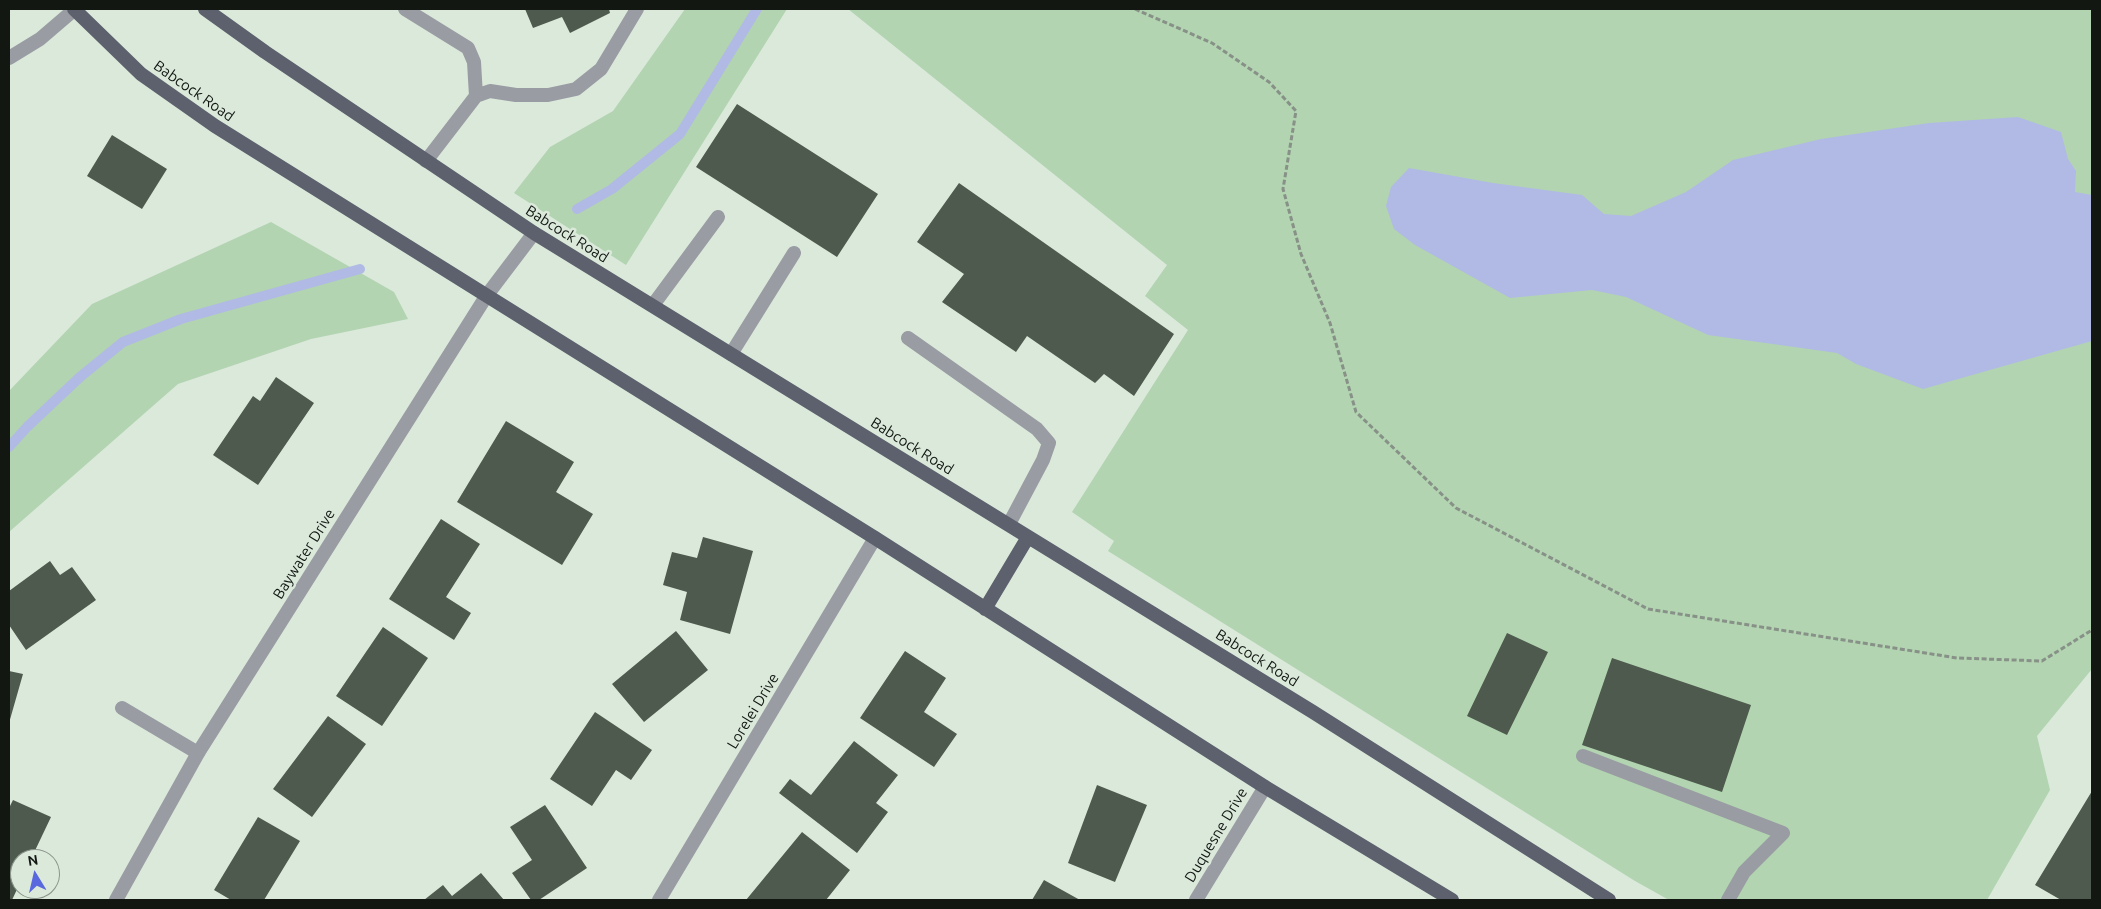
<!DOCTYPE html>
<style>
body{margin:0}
#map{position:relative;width:2101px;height:909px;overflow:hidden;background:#dbe9db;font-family:Ubuntu,sans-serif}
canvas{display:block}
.frame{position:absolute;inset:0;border:10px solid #121712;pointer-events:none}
.north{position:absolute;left:10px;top:849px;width:50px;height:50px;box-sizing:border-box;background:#dbe9db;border:1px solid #8b958b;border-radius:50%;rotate:351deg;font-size:14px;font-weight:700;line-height:20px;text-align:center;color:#121712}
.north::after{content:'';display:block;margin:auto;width:18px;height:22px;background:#5a68df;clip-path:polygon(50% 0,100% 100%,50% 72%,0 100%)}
</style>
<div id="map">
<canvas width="2101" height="909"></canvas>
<div class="frame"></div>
<div class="north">N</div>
</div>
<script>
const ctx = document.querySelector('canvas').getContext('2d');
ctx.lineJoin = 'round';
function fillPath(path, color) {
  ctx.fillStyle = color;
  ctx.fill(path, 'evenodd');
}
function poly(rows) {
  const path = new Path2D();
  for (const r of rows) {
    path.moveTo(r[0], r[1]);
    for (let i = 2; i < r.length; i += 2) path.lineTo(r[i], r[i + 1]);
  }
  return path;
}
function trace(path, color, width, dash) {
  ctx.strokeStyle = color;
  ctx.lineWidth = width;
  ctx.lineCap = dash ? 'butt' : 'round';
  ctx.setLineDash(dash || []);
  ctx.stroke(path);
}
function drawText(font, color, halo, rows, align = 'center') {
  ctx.font = font + ' Ubuntu,sans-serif';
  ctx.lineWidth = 5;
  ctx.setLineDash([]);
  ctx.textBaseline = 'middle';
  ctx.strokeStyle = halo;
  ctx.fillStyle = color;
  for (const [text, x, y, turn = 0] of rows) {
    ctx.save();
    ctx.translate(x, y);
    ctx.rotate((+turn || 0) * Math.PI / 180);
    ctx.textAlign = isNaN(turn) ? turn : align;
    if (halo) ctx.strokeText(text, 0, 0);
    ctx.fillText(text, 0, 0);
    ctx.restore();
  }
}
fillPath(poly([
 [685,9,787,9,626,265,514,193,550,147,613,111],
 [848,9,2092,9,2092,669,2037,736,2050,790,1987,900,1669,900,1635,881,1108,551,1114,541,1072,512,1188,330,1145,296,1167,265],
 [271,222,394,292,408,319,311,339,178,384,9,532,9,391,92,304]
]), '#b2d4b1');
fillPath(poly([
 [2018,117,2061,132,2068,159,2076,171,2075,192,2092,195,2092,341,1923,389,1856,364,1837,353,1708,335,1626,297,1592,290,1510,298,1415,245,1394,229,1386,206,1391,187,1409,168,1493,183,1582,195,1604,214,1631,216,1686,192,1733,160,1821,139,1929,123]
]), '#b0bae5');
trace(poly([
 [577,209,612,189,680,134,757,9],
 [9,447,27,427,80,377,123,342,181,319,360,269]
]), '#b0bae5', 10);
fillPath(poly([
 [525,9,609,9,610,13,570,33,562,17,533,28],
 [737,104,878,194,837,257,696,167],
 [112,135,167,169,142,209,87,176],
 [959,183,1174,334,1134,396,1104,374,1095,383,1027,336,1016,352,942,302,964,274,917,242],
 [276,377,314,403,258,485,213,455,253,396,260,401],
 [506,421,574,462,556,492,593,514,562,565,457,502],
 [441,519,480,544,446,597,471,613,454,640,389,599],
 [703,537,753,551,730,634,680,620,687,592,663,585,672,552,697,558],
 [50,561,60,575,72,567,96,600,26,650,9,625,9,591],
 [383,627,428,658,382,726,336,696],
 [676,631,708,670,644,722,612,684],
 [1507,633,1548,652,1507,735,1467,716],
 [905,651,946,678,924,712,957,734,934,767,860,718],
 [1612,658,1751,705,1722,792,1582,745],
 [9,671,23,674,9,723],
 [595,712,652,750,631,780,616,770,592,806,550,779],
 [328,716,366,744,312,817,273,789],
 [854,741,898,775,876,803,888,812,857,853,779,793,790,779,811,795],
 [1097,785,1147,805,1115,882,1068,863],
 [2092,791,2092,900,2061,900,2035,885],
 [13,800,51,817,31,859,20,859,20,883,12,900,9,900,9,808],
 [545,805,587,868,539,900,531,900,512,873,532,860,510,827],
 [258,817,300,841,264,900,231,900,214,890],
 [802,832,850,870,826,900,746,900],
 [481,873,504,900,424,900,443,885,452,896],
 [1044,880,1080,900,1032,900]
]), '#4e5a4d');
trace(poly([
 [1135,9,1212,43,1269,82,1296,111,1283,189,1301,254,1330,323,1356,412,1456,508,1648,609,1957,658,2042,661,2092,630]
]), '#879187', 3, [5, 2.5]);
trace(poly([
 [405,9,468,48,474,62,476,96],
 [426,161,476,96,490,91,516,95,548,95,576,89,601,69,637,9],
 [653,305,718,217],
 [908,338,1037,429,1049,443,1043,460,1009,524],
 [731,354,794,253],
 [122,708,198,753],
 [1583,756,1783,833,1744,872,1728,900]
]), '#9a9ca3', 14);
trace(poly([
 [9,58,40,39,75,9],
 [116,900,198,753,487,295,534,233],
 [659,900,875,538],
 [1196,900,1265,787]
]), '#9a9ca3', 14);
trace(poly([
 [74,9,141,74,215,126,875,538,1265,787,1452,900],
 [205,9,265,52,534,233,1313,712,1609,900],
 [985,609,1028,537]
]), '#5d606d', 14);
drawText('15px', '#121712', '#dbe9db', [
 ["Babcock Road",194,91,35],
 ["Babcock Road",567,234,32],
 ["Babcock Road",912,446,32],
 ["Baywater Drive",304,554,-58],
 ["Babcock Road",1257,658,32],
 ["Lorelei Drive",753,711,-59],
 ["Duquesne Drive",1216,835,-59]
]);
</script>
